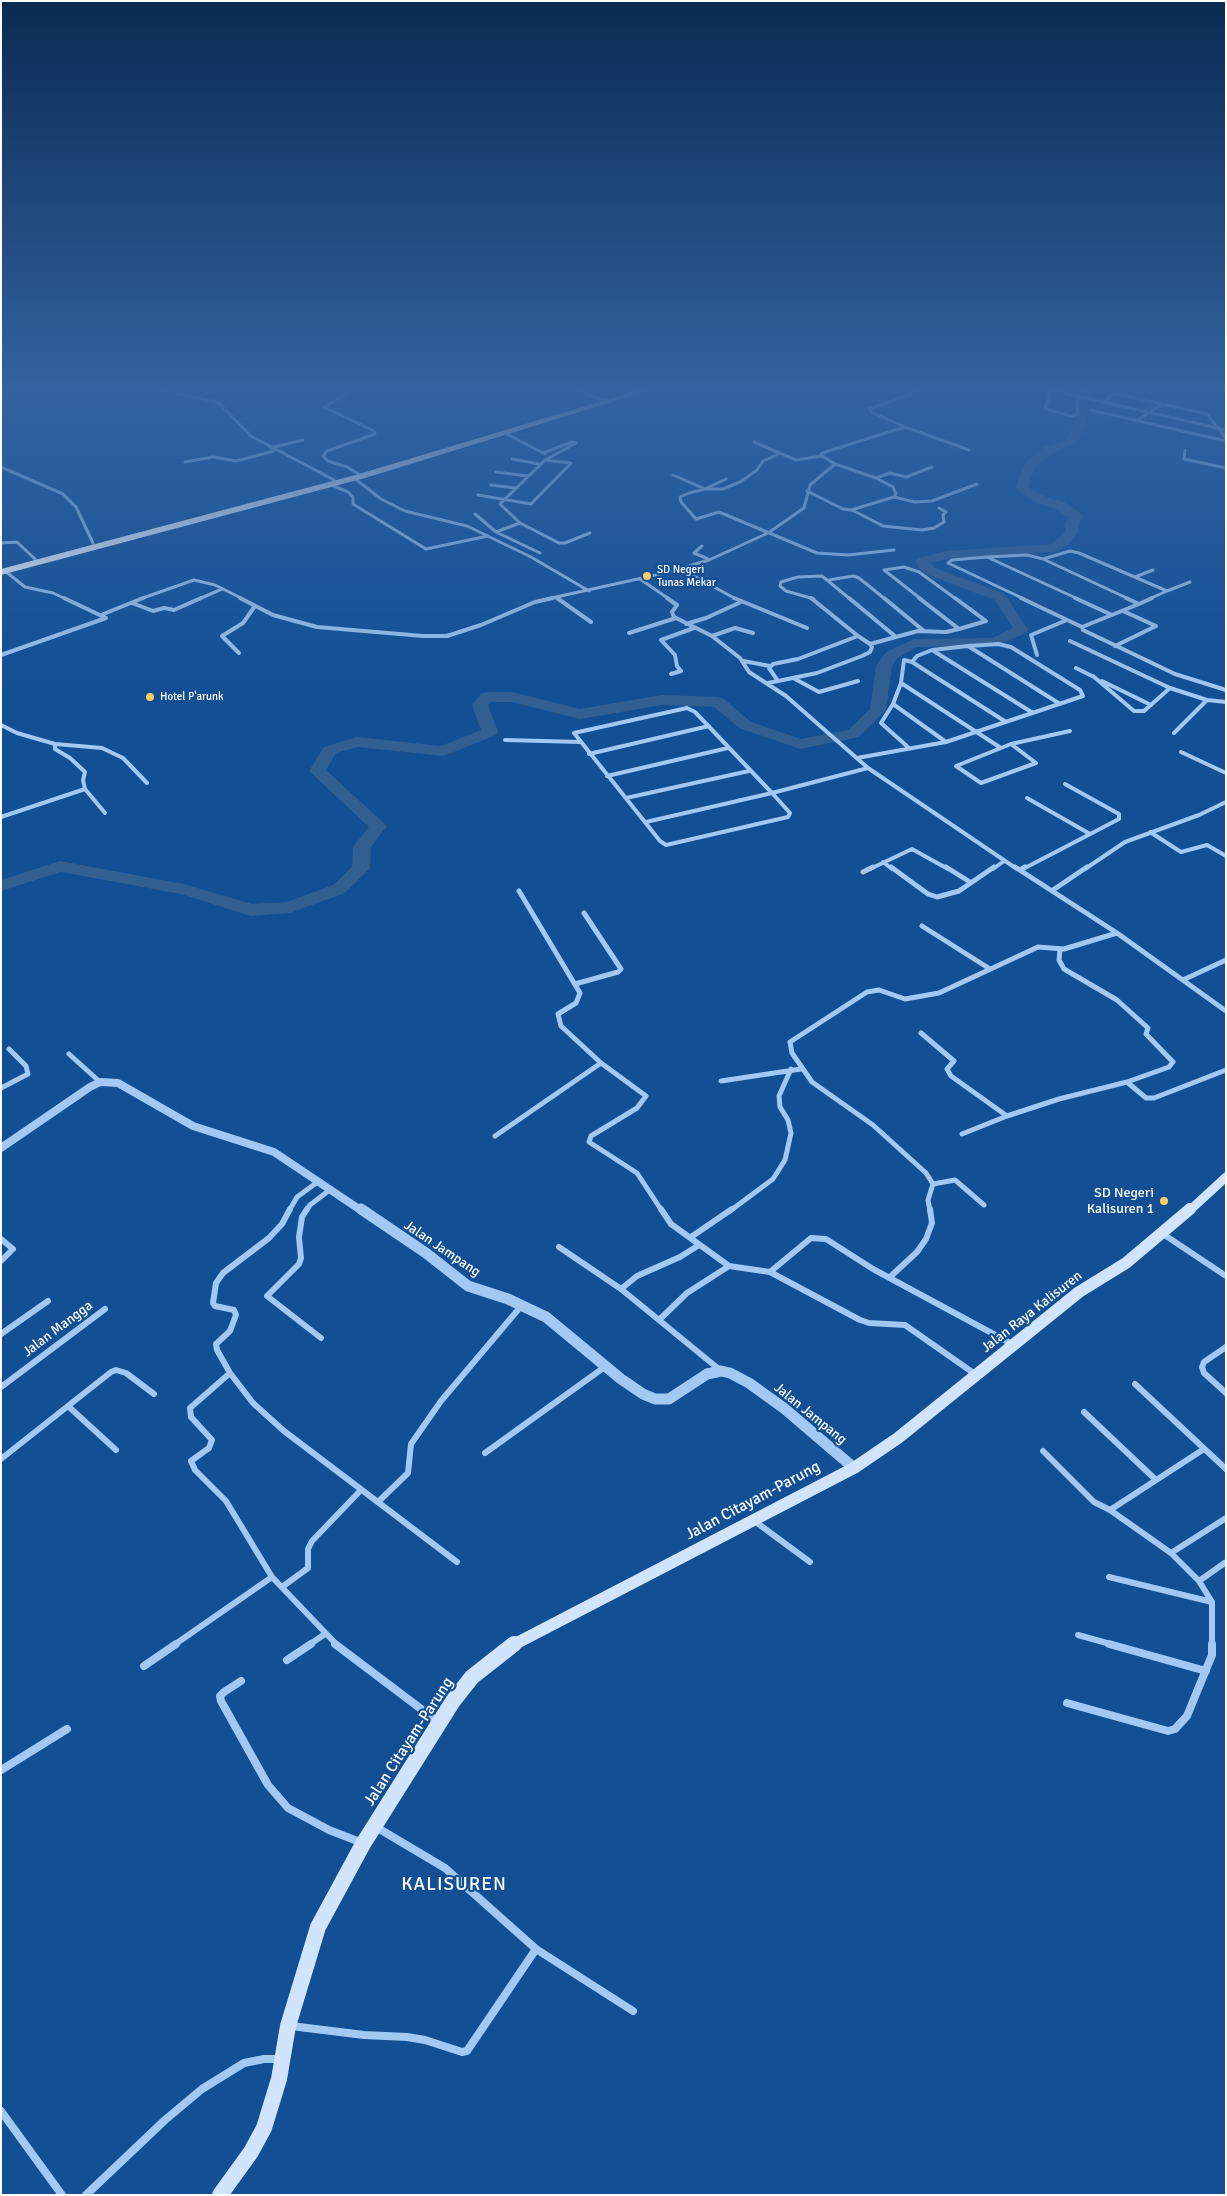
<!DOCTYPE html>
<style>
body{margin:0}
#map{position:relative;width:1227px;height:2196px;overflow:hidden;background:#124f95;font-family:Signika,sans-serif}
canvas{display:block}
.frame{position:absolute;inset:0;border:2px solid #fff;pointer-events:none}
</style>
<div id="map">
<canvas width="1227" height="2196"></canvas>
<div class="frame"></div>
</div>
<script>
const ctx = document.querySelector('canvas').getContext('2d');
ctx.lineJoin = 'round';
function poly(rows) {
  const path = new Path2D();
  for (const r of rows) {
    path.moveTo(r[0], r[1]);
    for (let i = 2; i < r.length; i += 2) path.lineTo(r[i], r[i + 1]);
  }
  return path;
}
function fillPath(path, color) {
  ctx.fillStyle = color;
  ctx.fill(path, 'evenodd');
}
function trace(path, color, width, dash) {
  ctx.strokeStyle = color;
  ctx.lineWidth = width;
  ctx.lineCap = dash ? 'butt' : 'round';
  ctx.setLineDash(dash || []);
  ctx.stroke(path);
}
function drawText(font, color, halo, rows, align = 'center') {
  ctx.font = font + ' Signika,sans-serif';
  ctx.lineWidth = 4.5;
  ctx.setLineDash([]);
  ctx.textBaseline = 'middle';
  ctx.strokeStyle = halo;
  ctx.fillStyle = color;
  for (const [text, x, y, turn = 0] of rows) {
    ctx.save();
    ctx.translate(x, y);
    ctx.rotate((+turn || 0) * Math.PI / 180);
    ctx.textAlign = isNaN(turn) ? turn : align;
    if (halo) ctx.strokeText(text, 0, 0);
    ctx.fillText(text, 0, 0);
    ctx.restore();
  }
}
fillPath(poly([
 [1088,386,1101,386,1088,402,1086,424,1077,443,1052,453,1042,461,1035,467,1028,487,1046,497,1064,502,1082,514,1084,517,1079,523,1079,531,1069,544,1054,552,946,559,930,563,938,569,1005,594,1028,630,1026,633,996,646,917,647,897,658,892,666,886,710,859,737,800,749,739,728,714,707,662,705,580,719,512,702,491,702,488,705,498,732,496,735,449,754,443,756,358,747,336,753,326,770,387,826,371,847,370,868,345,893,290,913,251,916,181,894,61,872,1,891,1,880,60,861,184,884,252,904,287,902,333,885,352,867,353,847,369,827,309,771,324,747,357,737,441,746,481,730,472,705,481,694,487,692,512,692,580,709,662,695,718,697,724,699,751,722,801,739,848,730,870,709,876,666,886,652,914,639,993,638,1013,628,995,600,928,575,919,568,916,561,918,558,946,551,1051,544,1059,538,1065,531,1065,523,1069,518,1054,508,1036,503,1015,488,1025,463,1044,447,1066,441,1074,424,1076,402,1088,386]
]), '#325f92');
trace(poly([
 [138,386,218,402,251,436,334,480],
 [350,386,345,395,324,407,374,431,375,434,327,451,323,456,328,461,347,467,362,476],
 [564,386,608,402],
 [1056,386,1051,390,1045,409,1071,416,1077,414,1078,395,1087,386],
 [218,387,239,386],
 [1051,390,1226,430],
 [1113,393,1207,414,1226,438],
 [198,398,218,386],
 [1105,402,1120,386],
 [1090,410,1226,441],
 [1136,421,1162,404],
 [905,427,969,450],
 [505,433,545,454],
 [754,442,796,460,822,456,835,464,876,478,893,487,896,494,894,497],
 [270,448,303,440],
 [1185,450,1184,459,1226,468],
 [543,453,572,442,576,443,545,460,500,504,520,523,559,543,565,543,590,533],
 [781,453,763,461,757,470,740,482,723,489,705,489,689,493,680,497,681,502,696,519,719,512,817,553,848,555,894,550],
 [822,456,821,454,828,451,905,427,871,412,869,409,934,386],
 [512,459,539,464],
 [185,462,213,457,236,461,274,451],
 [1,467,63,494,76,507,93,543],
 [496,472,527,476],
 [673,475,705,489,726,479],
 [354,478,381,499,405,511,467,526,531,557,589,591],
 [876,478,890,473,906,477,932,467],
 [329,484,348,492,353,497,353,504,426,549,488,536],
 [491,485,515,488],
 [807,491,843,509,851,510,894,497,915,502,932,501,977,484],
 [478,495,531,504,571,463,545,460],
 [852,510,883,526,922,530,934,528,944,522,943,515,946,512,939,508],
 [475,514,496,532,540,553],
 [496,532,520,523],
 [1,543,17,542,35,559],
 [702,546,694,553,708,559],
 [987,557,952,560,948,563,1024,599],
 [1043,559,1027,555,987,557,1078,599],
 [681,569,736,599],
 [5,571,25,587,53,593,66,599],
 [1135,577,1153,570],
 [640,579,669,599],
 [829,580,853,576,859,578,885,599],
 [557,598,559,599],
 [140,599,194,580,215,585,243,599],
 [199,599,222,589],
 [547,599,665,573,709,560,768,533,804,508,810,485,835,464],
 [814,599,786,591,780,586,781,582,798,577,822,576,850,599],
 [921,599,884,570,904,567,919,572,956,599],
 [1129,599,1043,559,1070,551,1079,553,1167,591,1190,582],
 [1149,599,1167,591]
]), '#a1c9f3', 3);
trace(poly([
 [64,598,106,618],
 [240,598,273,615,317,627,423,636,447,636,481,625,535,602,553,598],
 [557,598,591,622],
 [667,598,677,605,672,612,674,617,712,636,740,658,749,672,786,696,868,768,1017,869],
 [734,598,807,628],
 [811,598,858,636],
 [849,598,896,637],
 [884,598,924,631],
 [919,598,959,629],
 [955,598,986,621,959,629],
 [1021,598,1082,627],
 [1075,598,1112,615],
 [1126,598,1139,604,1082,627,1083,630,1175,674,1226,690],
 [132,603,153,611,164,608,174,610,201,598],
 [1139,604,1152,598],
 [101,615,143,598],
 [686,624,706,618,741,602],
 [629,633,676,618],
 [712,636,735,628,753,633],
 [1070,641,1170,688,1207,700,1226,702],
 [1115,646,1156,626,1123,611],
 [932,650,1033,713],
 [239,653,222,636,243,623,255,606],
 [1,655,106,618],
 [1037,655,1031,635,1067,620],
 [743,661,770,666],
 [912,662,917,656,932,650,968,646,1060,704],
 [1076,668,1094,677],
 [671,674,681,671,677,666,675,655,661,640,694,628],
 [1093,676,1134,711,1144,711,1170,688],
 [795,679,819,692,858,681],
 [778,681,817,673,862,656,870,652,872,647,870,644],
 [1102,681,1151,705],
 [768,683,778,681,769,668,773,664,798,659,858,636,870,644,918,631,946,632,959,629],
 [901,683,1001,748],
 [893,704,946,742],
 [687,708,695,712,772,793,790,813,788,817,666,845,660,841,574,733,687,708],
 [1,725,17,733,55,744,102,748,123,758,147,783],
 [1174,733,1207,700],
 [505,740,580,742],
 [55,744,55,749,70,758,85,772,83,780,85,789,105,813],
 [1011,744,1036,763,981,783,956,766,1011,744],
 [1011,744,1070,731],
 [909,748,881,723,893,704,901,683,904,660,912,662,1006,722],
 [1181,752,1226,773],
 [589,754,709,726],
 [857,758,946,742,1083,696,1080,690,1011,647,998,644,968,646],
 [607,776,728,748],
 [772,793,868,768],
 [626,798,749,771],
 [1027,798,1090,834],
 [1,817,85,789],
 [646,822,772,793],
 [1150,832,1181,852,1207,845,1226,856],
 [883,862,892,869],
 [870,869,912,849,948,869],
 [993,869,1004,861],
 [1023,869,1119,819,1119,814,1065,784],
 [1085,869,1125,842,1199,815,1226,802]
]), '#a1c9f3', 4);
trace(poly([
 [891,867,928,894,937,897,959,891,994,867],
 [946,867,970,882],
 [1015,867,1117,933,1226,1011],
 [1020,870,1025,867],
 [863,872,873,867],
 [1053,890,1087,867],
 [519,891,580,993,576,1003,558,1014,561,1026,601,1063,646,1096,637,1108,591,1136,589,1142,637,1173,662,1211],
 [922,926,990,969],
 [1060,949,1059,960,1064,969,1117,1000,1148,1028,1146,1034,1173,1062,1169,1067,1127,1082],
 [1185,979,1226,960],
 [575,984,618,972,621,969,584,913],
 [921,1033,954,1061,947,1069,951,1076,1007,1116,1059,1099,1127,1082,1146,1098,1154,1098,1226,1070],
 [69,1054,100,1082],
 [721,1081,801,1069],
 [1,1088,28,1074,26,1066,9,1049],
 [962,1134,1007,1116],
 [495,1136,601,1063],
 [933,1184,955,1180,984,1205],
 [289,1211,297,1197,319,1181],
 [306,1211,310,1205,331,1189],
 [730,1211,773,1179,785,1160,791,1133,788,1120,780,1107,779,1096,791,1069],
 [930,1211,928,1200,933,1184,926,1173,873,1125,812,1082,792,1053,790,1042,867,992,879,990,905,999,939,993,1038,947,1064,949,1117,933]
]), '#a1c9f3', 5);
trace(poly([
 [290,1209,282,1224,269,1238,223,1273,216,1283,213,1303,215,1306,234,1310,236,1315,230,1331,216,1344,217,1350,230,1373,253,1403,284,1431,457,1562],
 [307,1209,302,1217,299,1237,301,1258,299,1264,267,1296,321,1338],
 [661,1209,671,1224,729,1266,770,1272,860,1320,869,1323,905,1325,975,1374],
 [1163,1234,1226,1276],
 [691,1237,732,1209],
 [1,1239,13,1249,1,1261],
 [559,1247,621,1289,720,1370],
 [770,1272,811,1238,826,1239,873,1269,1012,1344],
 [890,1277,917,1252,926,1239,932,1223,930,1209],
 [621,1289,637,1276,680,1257,699,1245],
 [659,1320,687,1293,729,1266],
 [1,1334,48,1301],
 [1226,1347,1204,1362,1202,1367,1204,1373,1226,1393],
 [230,1373,190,1408,191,1417,212,1440,209,1448,191,1461,195,1470,226,1501,272,1577,337,1645],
 [1135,1384,1226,1469],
 [1,1387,105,1309],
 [68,1406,116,1450],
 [1084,1412,1155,1479],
 [1043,1451,1094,1502,1110,1510,1171,1553,1226,1518],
 [485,1453,606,1366],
 [1,1459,111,1372,116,1370,126,1373,154,1394],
 [378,1502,408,1473,411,1444,441,1401,522,1305],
 [1110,1510,1204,1449],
 [753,1520,810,1562],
 [1171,1553,1199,1581],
 [1109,1577,1212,1602],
 [282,1587,308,1568,308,1549,312,1541,361,1490],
 [1078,1635,1114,1645],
 [174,1645,272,1577],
 [309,1645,325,1634],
 [1212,1645,1212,1602,1199,1581,1226,1562]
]), '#a1c9f3', 6);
trace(poly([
 [335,1644,437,1721],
 [1109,1644,1206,1671],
 [287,1660,311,1644],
 [144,1666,176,1644],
 [241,1681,224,1692,220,1696,221,1701,268,1785,288,1808,329,1830,360,1842],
 [1067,1703,1168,1731,1175,1729,1187,1716,1212,1655,1212,1644],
 [1,1770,67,1729],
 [376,1827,445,1868,536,1949,633,2011],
 [291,2026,364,2035,407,2037,425,2040,462,2052,467,2051,536,1949],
 [1,2111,62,2195],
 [86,2195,165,2120,202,2089,244,2063,264,2059,280,2059]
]), '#a1c9f3', 8);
trace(poly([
 [1,1148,90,1087,100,1082,118,1083,193,1126,274,1152,362,1211]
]), '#a1c9f3', 8);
trace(poly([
 [361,1209,426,1253,468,1286,508,1299,546,1317,621,1379,643,1394,655,1399,669,1399,707,1374,721,1371,730,1373,749,1383,785,1409,854,1468]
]), '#a1c9f3', 11);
trace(poly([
 [1189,1211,1226,1177]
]), '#d0e5fd', 9);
trace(poly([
 [513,1645,854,1468,898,1438,1079,1292,1126,1263,1190,1209]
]), '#d0e5fd', 12);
trace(poly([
 [220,2195,251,2152,264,2128,279,2079,288,2026,318,1927,363,1844,453,1701,472,1677,514,1644]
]), '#d0e5fd', 16);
fillPath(poly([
 [652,386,664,386,365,478,1,575,1,569,359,474,652,386]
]), '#f6faff');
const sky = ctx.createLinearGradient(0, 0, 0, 694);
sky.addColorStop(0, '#0a2b52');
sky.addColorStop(0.56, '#3363a0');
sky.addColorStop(1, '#3363a000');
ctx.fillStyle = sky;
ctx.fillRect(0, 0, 1227, 694);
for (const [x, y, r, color] of [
 [647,576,5,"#ffcd63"],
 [150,697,5,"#ffcd63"],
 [1164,1201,5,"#ffcd63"]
]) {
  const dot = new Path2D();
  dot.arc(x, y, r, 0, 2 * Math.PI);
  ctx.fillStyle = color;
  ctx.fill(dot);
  trace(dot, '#124f95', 2);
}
drawText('11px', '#fff', '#124f95', [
 ["SD Negeri",657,570],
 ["Tunas Mekar",657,583],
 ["Hotel P'arunk",160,697]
], 'left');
drawText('14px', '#fff', '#124f95', [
 ["SD Negeri",1154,1193],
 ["Kalisuren 1",1154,1209]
], 'right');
drawText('14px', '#fff', '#124f95', [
 ["Jalan Jampang",442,1249,34],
 ["Jalan Raya Kalisuren",1032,1312,-38],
 ["Jalan Mangga",58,1329,-37],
 ["Jalan Jampang",810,1414,39]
]);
drawText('16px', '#fff', '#124f95', [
 ["Jalan Citayam-Parung",753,1501,-28],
 ["Jalan Citayam-Parung",409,1742,-57]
]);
ctx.letterSpacing = '1px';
drawText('19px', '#fff', '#124f95', [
 ["KALISUREN",454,1885]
]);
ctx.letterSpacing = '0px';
</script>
